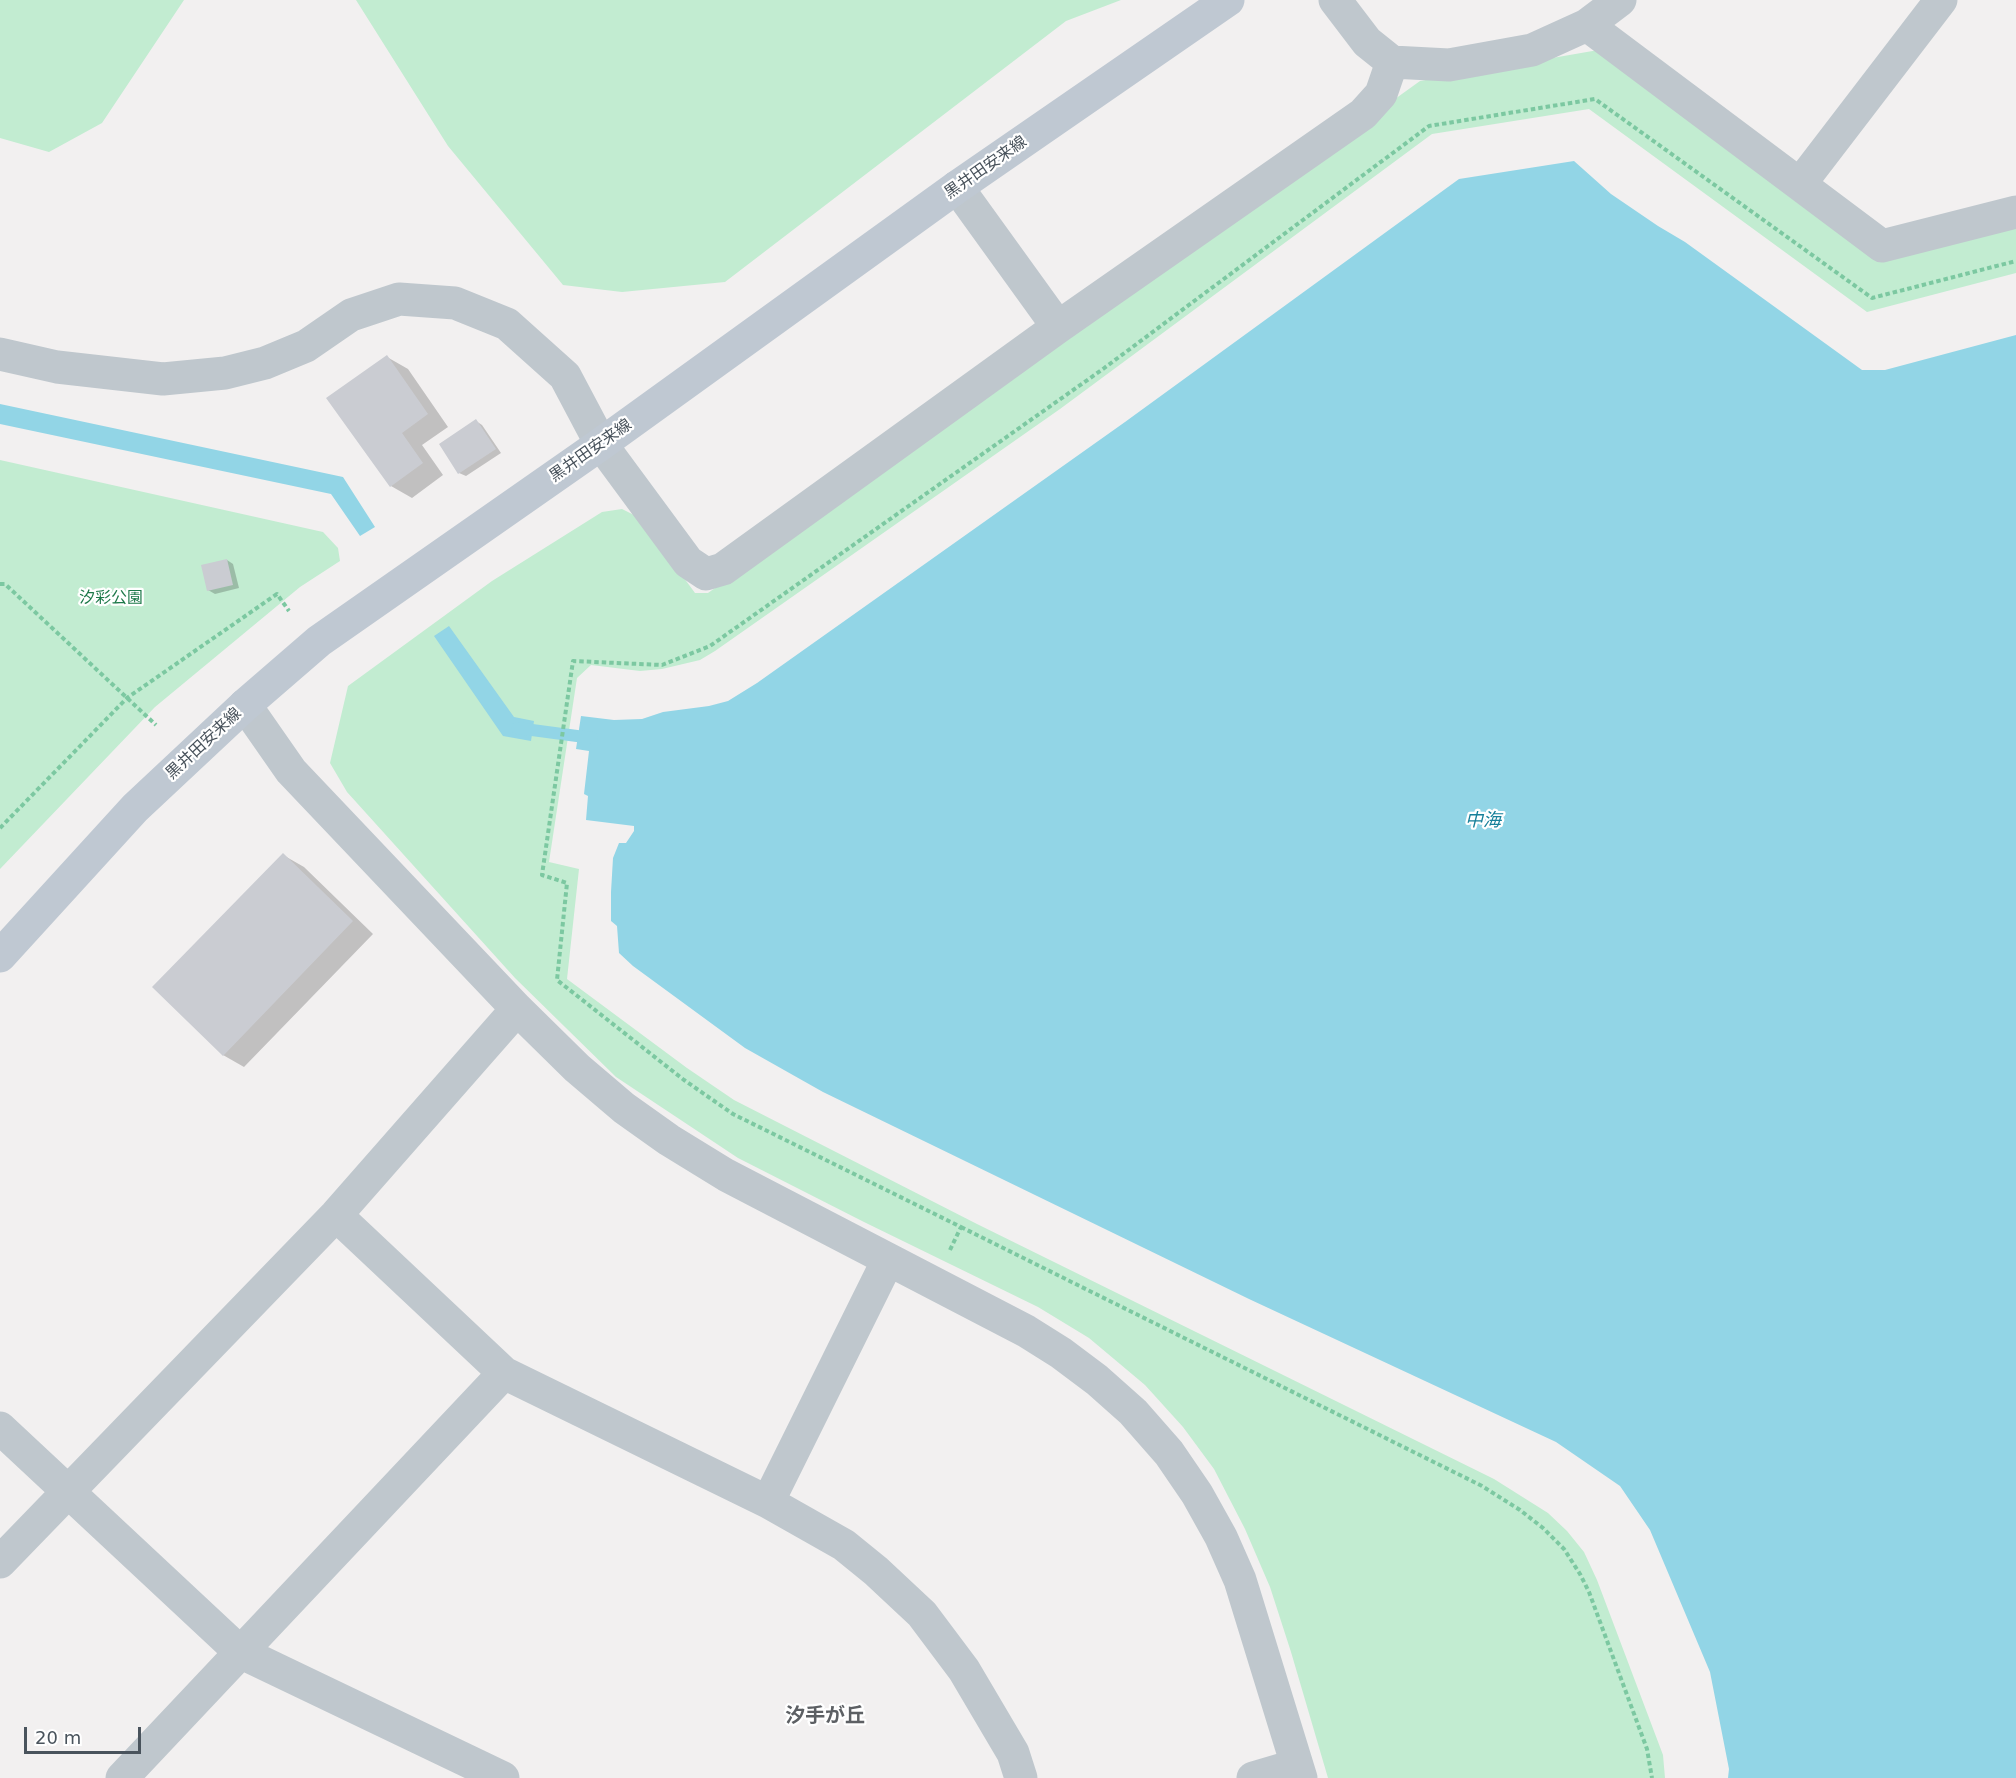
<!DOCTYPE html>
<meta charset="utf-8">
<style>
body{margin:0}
#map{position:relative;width:2016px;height:1778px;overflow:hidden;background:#f2f0f0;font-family:"DejaVu Sans",sans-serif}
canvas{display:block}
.scale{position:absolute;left:24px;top:1727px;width:117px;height:27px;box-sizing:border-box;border:3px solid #49535c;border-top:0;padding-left:8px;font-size:18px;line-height:21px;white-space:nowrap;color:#49535c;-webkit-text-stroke:4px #fff;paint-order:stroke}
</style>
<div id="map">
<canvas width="2016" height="1778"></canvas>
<div class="scale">20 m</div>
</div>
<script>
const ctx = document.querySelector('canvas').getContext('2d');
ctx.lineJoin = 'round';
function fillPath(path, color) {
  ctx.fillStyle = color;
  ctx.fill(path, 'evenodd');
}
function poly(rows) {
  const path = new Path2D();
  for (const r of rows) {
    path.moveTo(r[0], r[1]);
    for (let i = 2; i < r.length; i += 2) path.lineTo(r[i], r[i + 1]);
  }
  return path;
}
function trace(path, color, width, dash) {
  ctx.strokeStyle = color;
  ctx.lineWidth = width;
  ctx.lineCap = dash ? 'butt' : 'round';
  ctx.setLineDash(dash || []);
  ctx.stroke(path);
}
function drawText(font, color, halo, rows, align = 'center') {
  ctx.font = font + ' "DejaVu Sans","Noto Sans JP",sans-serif';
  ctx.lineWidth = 4.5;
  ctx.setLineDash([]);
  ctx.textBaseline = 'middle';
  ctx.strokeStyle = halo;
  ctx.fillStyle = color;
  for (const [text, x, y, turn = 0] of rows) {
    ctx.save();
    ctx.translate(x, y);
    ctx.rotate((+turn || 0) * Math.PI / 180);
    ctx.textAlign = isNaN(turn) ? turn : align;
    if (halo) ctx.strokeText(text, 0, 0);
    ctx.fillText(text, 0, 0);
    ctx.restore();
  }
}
fillPath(poly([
 [0,0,184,0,102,123,49,152,0,138],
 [356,0,1121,0,1066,21,725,282,622,292,563,285,448,146],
 [1604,49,1875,259,2016,224,2016,273,1867,312,1589,109,1432,134,1060,409,715,651,700,660,662,669,640,671,591,665,577,678,549,862,579,869,567,979,687,1068,734,1100,977,1224,1494,1479,1548,1513,1567,1531,1584,1552,1597,1580,1663,1755,1665,1778,1328,1778,1291,1652,1270,1587,1245,1529,1214,1469,1183,1427,1145,1385,1089,1338,1038,1307,864,1222,738,1158,616,1077,515,978,347,792,330,763,348,686,492,581,602,512,622,509,640,518,695,593,708,593,1420,81],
 [0,460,323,532,338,548,340,561,300,587,155,707,0,869]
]), '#c2ecd1');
fillPath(poly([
 [1574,161,1611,194,1658,226,1685,242,1862,370,1885,370,2016,335,2016,1778,1728,1778,1729,1769,1710,1672,1650,1530,1620,1486,1556,1442,1249,1299,823,1092,745,1048,633,966,619,953,617,926,611,921,611,892,613,858,619,843,626,843,634,831,634,826,586,820,588,796,584,794,589,751,576,749,581,716,614,720,642,719,663,712,709,706,728,701,757,683,1125,422,1459,179],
 [0,404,343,477,375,527,360,536,331,494,0,424],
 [449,626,514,717,534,721,531,741,503,736,434,636]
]), '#92d5e6');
fillPath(poly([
 [387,357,408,369,448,427,422,445,443,475,412,498,391,486],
 [476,421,482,425,501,453,466,476,459,473],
 [227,560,233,564,239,588,215,594,208,590],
 [283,855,304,867,373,934,244,1067,223,1055]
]), '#0003');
trace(poly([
 [517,728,592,738]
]), '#92d5e6', 12);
fillPath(poly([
 [387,355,428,414,402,433,423,463,390,487,326,398],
 [476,419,496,449,458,474,439,444],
 [227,559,233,585,207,591,201,565],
 [283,853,353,921,223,1056,152,987]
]), '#caccd2');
trace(poly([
 [0,584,5,584,156,725],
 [0,828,127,698,277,594,289,611],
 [961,1227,1482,1486,1520,1510,1543,1528,1564,1549,1580,1574,1589,1592,1647,1749,1652,1778],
 [950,1250,961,1227,733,1114,684,1080,557,980,567,883,542,875,573,661,662,665,710,646,1103,369,1429,126,1595,99,1872,298,2016,261]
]), '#7cc8a1', 4, [4.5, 3]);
trace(poly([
 [1335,0,1367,42,1392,62,1449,65,1532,50,1587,25,1620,0],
 [1587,25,1882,246,2016,212],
 [1800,184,1941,0],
 [957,187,1058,327],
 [0,354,57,367,163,379,225,373,265,363,306,346,351,315,399,299,455,303,507,324,565,376,601,444,688,562,706,574,723,569,1058,327,1363,114,1381,94,1392,62],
 [245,705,291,771,517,1009,577,1068,624,1108,669,1140,726,1175,1026,1331,1061,1353,1097,1380,1133,1412,1169,1453,1197,1494,1221,1537,1240,1580,1301,1778],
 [336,1215,504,1373,768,1502,844,1545,876,1571,922,1614,964,1670,1013,1753,1021,1778],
 [0,1428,240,1652,503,1778],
 [768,1502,888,1260],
 [0,1562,336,1215,517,1009],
 [122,1778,504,1373],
 [1253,1778,1297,1765]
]), '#bfc7cd', 33);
trace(poly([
 [0,956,135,808,245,705,319,641,601,444,957,187,1228,0]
]), '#bfc8d2', 33);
drawText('16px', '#49535c', '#fff', [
 ["黒井田安来線",986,168,-35],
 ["黒井田安来線",591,451,-35],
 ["黒井田安来線",204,744,-43]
]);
drawText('16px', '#1e794a', '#fff', [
 ["汐彩公園",111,599]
]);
drawText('italic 18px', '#17809a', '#fff', [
 ["中海",1483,821]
]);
drawText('bold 20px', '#5d6064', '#fff', [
 ["汐手が丘",825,1717]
]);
</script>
